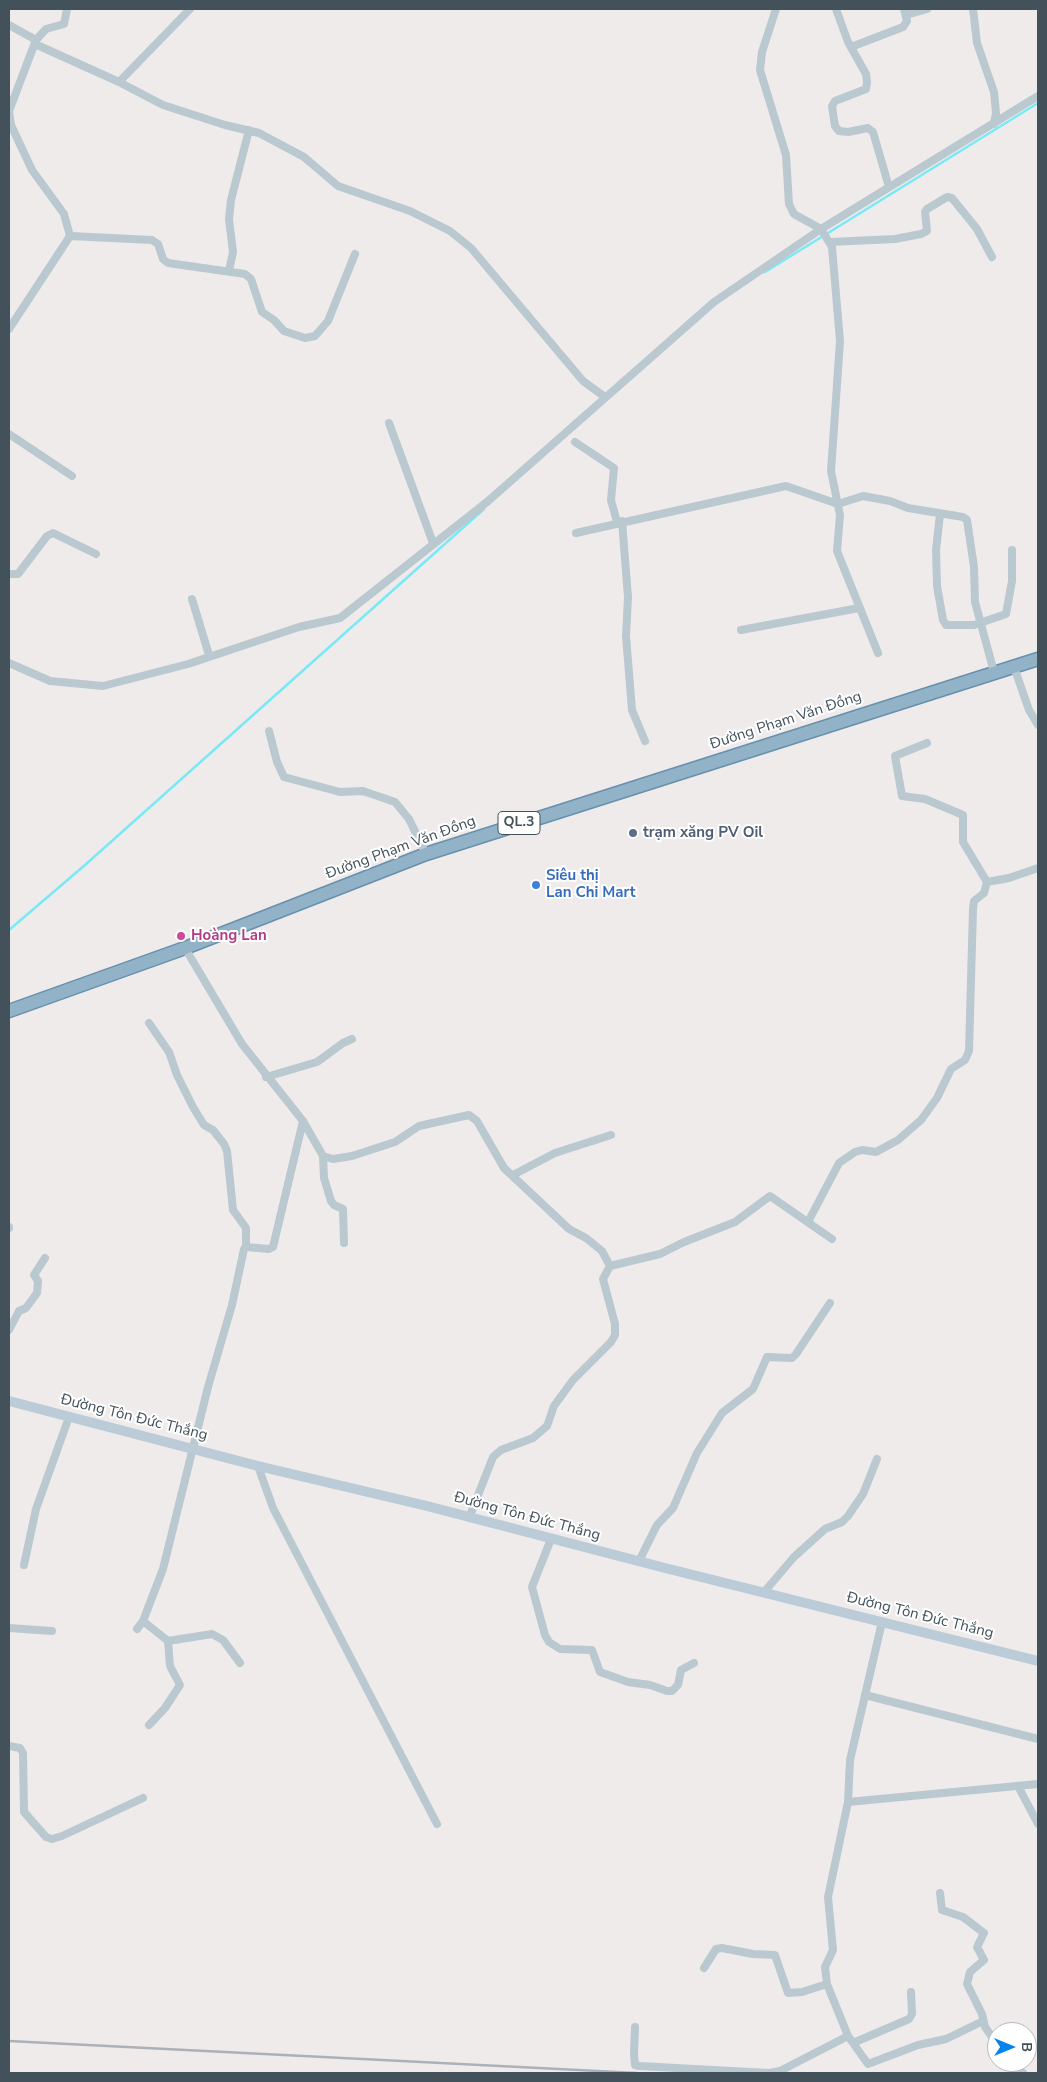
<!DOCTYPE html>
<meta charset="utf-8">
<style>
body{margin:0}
#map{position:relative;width:1047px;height:2082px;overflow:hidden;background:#efebeb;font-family:"Nunito Sans",sans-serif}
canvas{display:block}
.frame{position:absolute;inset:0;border:10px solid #42515a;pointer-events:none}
.north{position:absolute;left:987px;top:2022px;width:50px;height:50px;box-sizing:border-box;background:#fff;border:1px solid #b3b9bd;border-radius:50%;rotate:90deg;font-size:14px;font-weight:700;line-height:20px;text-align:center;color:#42515a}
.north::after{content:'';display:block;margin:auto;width:18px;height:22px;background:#0483ef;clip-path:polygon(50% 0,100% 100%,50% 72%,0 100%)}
</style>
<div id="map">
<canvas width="1047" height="2082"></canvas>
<div class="frame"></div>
<div class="north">B</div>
</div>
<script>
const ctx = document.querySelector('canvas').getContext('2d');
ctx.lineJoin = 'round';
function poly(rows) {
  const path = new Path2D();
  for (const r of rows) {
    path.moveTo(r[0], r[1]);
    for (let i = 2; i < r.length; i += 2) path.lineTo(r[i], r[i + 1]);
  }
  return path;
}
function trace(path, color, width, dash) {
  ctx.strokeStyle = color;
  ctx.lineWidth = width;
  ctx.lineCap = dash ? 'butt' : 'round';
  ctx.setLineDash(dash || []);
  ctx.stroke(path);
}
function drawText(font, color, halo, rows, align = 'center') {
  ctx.font = font + ' "Nunito Sans",sans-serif';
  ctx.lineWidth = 4;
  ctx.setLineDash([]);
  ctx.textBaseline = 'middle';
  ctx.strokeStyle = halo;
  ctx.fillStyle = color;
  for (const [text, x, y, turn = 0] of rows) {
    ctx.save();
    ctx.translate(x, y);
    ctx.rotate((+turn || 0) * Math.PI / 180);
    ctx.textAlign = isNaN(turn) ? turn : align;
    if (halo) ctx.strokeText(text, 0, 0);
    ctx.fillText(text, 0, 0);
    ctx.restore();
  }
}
trace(poly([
 [765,272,1038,103],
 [9,930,85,865,484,509]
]), '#79e9f6', 2.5);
const trunk = poly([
 [9,1011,185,948,426,854,1038,659]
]);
trace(trunk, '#6790ad', 15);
trace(poly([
 [776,9,762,52,760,70,786,155,789,204,794,214,821,229,832,247,840,341,831,471,840,515,837,551,878,653],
 [836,9,848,42,866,74,867,82,866,89,835,101,832,106,835,126,839,131,848,132,868,128,873,132,889,187],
 [973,9,977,43,994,92,996,113,994,124],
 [906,15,927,9],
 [9,25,36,40],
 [35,44,119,82,163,105,225,125,259,133,304,157,338,186,410,211,450,231,471,248,583,381,605,397],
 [851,47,903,27,907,21,904,9],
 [119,82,190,9],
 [70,236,152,240,158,244,163,259,168,263,245,274,251,279,262,312,274,320,284,331,305,338,315,336,328,321,355,254],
 [830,242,895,239,921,234,927,231,925,212,927,209,947,197,952,198,977,229,992,257],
 [229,271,233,252,229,219,231,200,249,130],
 [9,329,70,236,64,214,32,170,11,125,9,111,36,40,46,29,64,24,67,9],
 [389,423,433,543],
 [9,434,72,476],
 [575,442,614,468,611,500,617,522],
 [940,514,936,550,937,586,943,620,946,625,974,625,1006,614,1012,581,1012,550],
 [622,521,628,597,626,636,632,710,645,741],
 [576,533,786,486,838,504,863,496,890,501,908,508,963,517,967,520,974,567,975,602,994,672],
 [9,574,18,574,47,536,53,533,96,554],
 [192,599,209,655],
 [741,630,859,608],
 [9,663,50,681,103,686,188,664,299,627,340,618,487,502,714,302,821,229,1038,96],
 [1014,667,1029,710,1038,725],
 [269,731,277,762,284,777,340,792,363,791,395,802,409,819,426,854],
 [987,882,1009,878,1038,868],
 [185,948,242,1044,303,1121,323,1156,333,1159,352,1156,395,1142,419,1126,469,1115,477,1121,504,1168,569,1229,586,1238,602,1251,610,1266],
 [149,1023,169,1052,177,1075,193,1107,204,1125,213,1130,224,1144,227,1151,233,1210,246,1228,246,1247],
 [266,1077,317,1062,343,1043,352,1039],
 [323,1156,324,1178,331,1201,334,1205,343,1209,344,1243],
 [513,1175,555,1153,611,1135],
 [808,1222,839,1163,855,1152,862,1150,876,1152,898,1140,921,1120,937,1098,951,1069,965,1060,969,1051,973,909,974,901,984,893,987,882,963,842,963,815,925,799,902,796,895,756,927,743],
 [9,1227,9,1228],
 [9,1330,19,1311,26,1308,37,1293,38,1281,34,1275,45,1258],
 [258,1466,273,1508,437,1824],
 [469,1518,493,1457,501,1450,533,1438,547,1426,554,1406,573,1380,611,1342,615,1335,615,1324,603,1279,610,1266,660,1254,684,1242,735,1222,770,1196,832,1239],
 [551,1539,532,1587,545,1635,549,1642,560,1649,592,1650,600,1672,628,1682,650,1685,667,1691,672,1691,678,1685,681,1670,694,1663],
 [639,1561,657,1525,673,1508,697,1453,722,1413,753,1389,767,1357,792,1358,796,1354,830,1303],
 [24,1565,36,1509,69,1417],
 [765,1591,794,1557,825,1529,842,1522,848,1516,863,1494,877,1459],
 [143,1621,168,1641],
 [882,1622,850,1760,848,1802,828,1897,833,1950,825,1967,827,1984,848,2036,868,2064,918,2045,946,2039,983,2021],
 [9,1628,52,1631],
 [137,1629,143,1621,163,1569,208,1387,232,1305,244,1249,246,1247,269,1249,273,1247,303,1121],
 [168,1641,212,1634,223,1640,240,1663],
 [865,1695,1038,1739],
 [149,1725,165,1708,180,1685,170,1666,168,1641],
 [9,1746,20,1748,23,1753,24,1812,46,1837,52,1839,62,1836,143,1798],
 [1018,1786,1038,1824],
 [848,1802,1038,1784],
 [940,1893,942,1910,963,1917,984,1933,977,1947,984,1960,970,1972,967,1984,982,2014,985,2027,997,2044],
 [704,1968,716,1949,722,1948,753,1954,775,1955,788,1993,802,1992,827,1984],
 [635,2027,634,2054,635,2065,639,2066,769,2073,780,2071,848,2036],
 [853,2043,909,2019,912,2014,911,1992],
 [1009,2062,1023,2073]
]), '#bac8d0', 8);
trace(poly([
 [9,1401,258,1466,427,1506,665,1568,1038,1661]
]), '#bbcbd7', 10);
trace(trunk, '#92b2c8', 12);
trace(poly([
 [9,2041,637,2073]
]), '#acb1b7', 2.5);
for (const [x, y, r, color] of [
 [633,833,5,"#5c6f8a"],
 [536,885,5,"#3f7fe0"],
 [181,936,5,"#d1479c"]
]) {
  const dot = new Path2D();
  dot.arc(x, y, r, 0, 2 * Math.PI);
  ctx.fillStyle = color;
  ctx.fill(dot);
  trace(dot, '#fff', 2);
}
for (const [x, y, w] of [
 [519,823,42]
]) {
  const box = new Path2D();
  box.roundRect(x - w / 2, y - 11.5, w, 23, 4);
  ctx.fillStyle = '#fff';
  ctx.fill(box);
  trace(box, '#42515a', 1);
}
drawText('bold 14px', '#42515a', null, [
 ["QL.3",519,823]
]);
drawText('15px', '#42515a', '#fff', [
 ["Đường Phạm Văn Đồng",786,721,-18],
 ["Đường Phạm Văn Đồng",401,848,-20],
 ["Đường Tôn Đức Thắng",134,1418,14],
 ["Đường Tôn Đức Thắng",527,1517,15],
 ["Đường Tôn Đức Thắng",920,1616,14]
]);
drawText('bold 15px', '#4e5e75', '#fff', [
 ["trạm xăng PV Oil",643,833]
], 'left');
drawText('bold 15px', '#366cbe', '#fff', [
 ["Siêu thị",546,876],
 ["Lan Chi Mart",546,893]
], 'left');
drawText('bold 15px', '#b23c85', '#fff', [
 ["Hoàng Lan",191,936]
], 'left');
</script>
